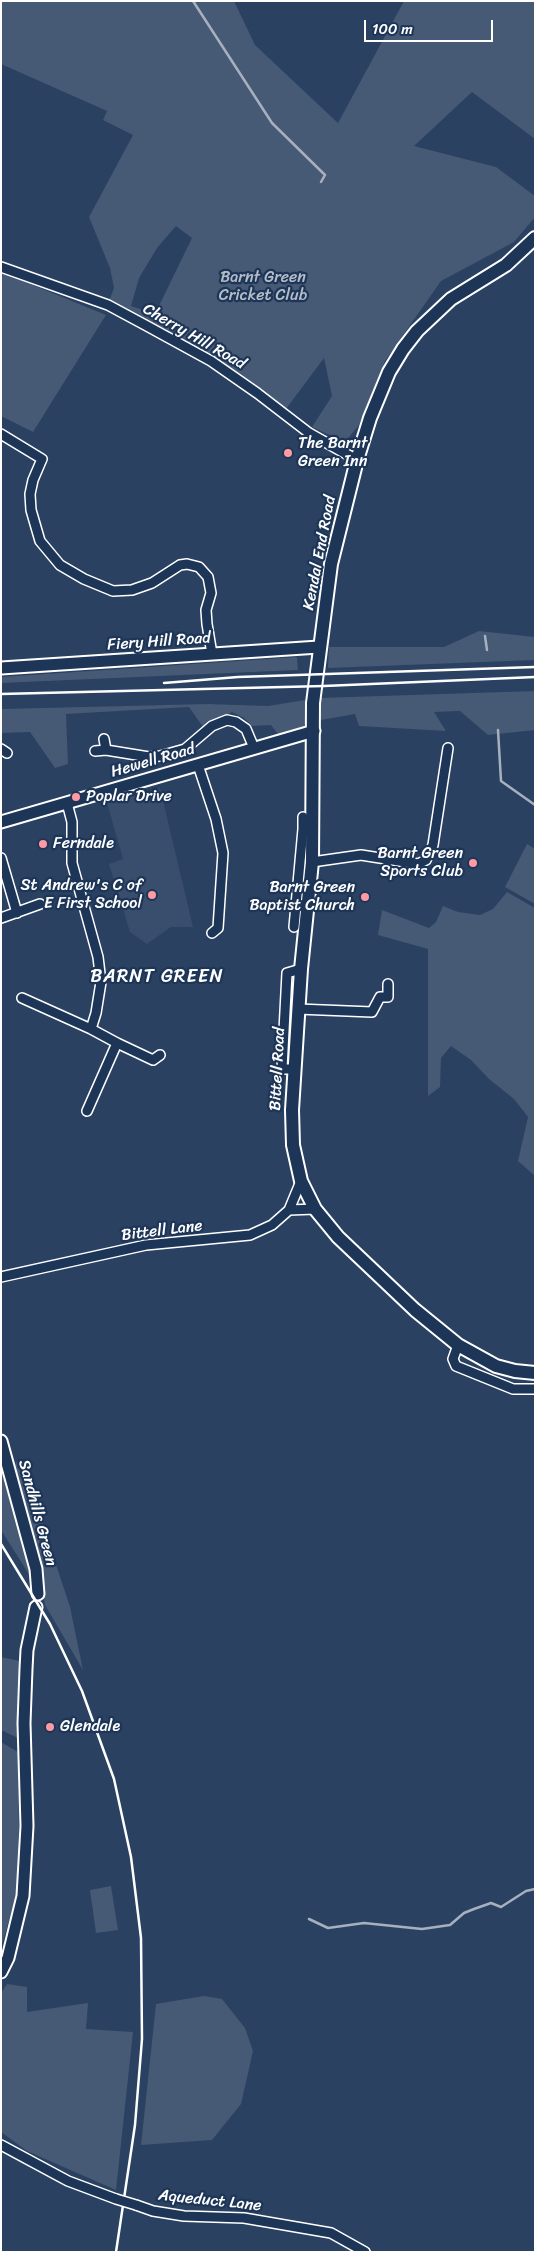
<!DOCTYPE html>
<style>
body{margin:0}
#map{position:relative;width:536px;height:2253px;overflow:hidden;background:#2a4161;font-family:Sriracha,sans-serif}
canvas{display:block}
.frame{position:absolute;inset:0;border:2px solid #fff;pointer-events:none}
.scale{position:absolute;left:364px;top:20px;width:129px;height:22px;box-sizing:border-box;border:2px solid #fff;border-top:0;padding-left:6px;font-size:15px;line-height:18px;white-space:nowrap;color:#fff;-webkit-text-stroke:4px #1d3557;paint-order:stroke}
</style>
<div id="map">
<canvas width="536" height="2253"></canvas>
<div class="frame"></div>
<div class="scale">100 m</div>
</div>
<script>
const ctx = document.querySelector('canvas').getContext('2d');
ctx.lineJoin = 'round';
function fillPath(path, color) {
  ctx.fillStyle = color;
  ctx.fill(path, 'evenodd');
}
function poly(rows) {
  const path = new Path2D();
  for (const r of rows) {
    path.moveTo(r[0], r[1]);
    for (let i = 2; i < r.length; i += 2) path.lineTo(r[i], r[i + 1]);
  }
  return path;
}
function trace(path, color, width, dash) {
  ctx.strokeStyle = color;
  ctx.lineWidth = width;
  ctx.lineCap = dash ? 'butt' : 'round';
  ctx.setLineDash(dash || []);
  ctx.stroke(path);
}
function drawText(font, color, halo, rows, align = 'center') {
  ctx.font = font + ' Sriracha,sans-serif';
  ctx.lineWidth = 4.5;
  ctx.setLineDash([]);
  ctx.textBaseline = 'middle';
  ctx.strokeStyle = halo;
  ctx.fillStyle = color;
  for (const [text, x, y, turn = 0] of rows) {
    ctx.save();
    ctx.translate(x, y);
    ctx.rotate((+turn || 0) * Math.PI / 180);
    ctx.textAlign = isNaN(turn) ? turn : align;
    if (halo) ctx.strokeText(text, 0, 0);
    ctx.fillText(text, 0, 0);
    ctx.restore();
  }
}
fillPath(poly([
 [160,788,193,927,171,927,147,944,130,932,109,864,123,859,107,803]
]), '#394e6c');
fillPath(poly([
 [1,1,234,1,255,45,338,123,404,1,535,1,535,139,472,92,414,146,496,167,535,196,535,217,514,242,441,281,385,361,359,425,345,442,312,427,332,396,324,358,286,409,214,357,109,301,114,288,110,268,89,217,133,135,103,120,107,111,1,64],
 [176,226,192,238,155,314,131,306,139,278,157,248],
 [1,272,106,315,33,432,1,416],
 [479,631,535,637,535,660,328,668,329,647,444,647],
 [297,657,298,670,1,683,1,677],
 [535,691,535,730,488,735,460,711,434,712,446,731,359,726,355,714,321,720,319,698],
 [305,700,307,719,303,727,278,734,271,725,252,726,244,718,232,712,203,727,189,707,66,714,68,764,55,768,30,732,1,733,1,709,208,704,268,706],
 [527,844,535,849,535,904,505,887],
 [507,892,535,908,534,1175,518,1161,528,1117,514,1099,489,1079,471,1060,451,1046,441,1058,440,1087,428,1096,428,949,378,935,382,910,429,928,436,922,443,906,458,912,480,915,493,909],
 [1,1457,33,1574,30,1576,1,1530],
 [21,1458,70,1607,83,1670,45,1605,42,1584,14,1465],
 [1,1657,20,1661,18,1738,1,1730],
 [1,1742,18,1752,19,1830,16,1898,1,1947],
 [111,1886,118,1930,96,1933,90,1890],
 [7,1984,27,1987,27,2012,88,2003,86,2029,133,2032,116,2190,27,2151,1,2132,1,1993],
 [204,1996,222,1999,245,2028,253,2051,241,2104,212,2140,141,2145,156,2004]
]), '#465975');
trace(poly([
 [193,1,272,123,325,175,321,182],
 [485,636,487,650],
 [498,730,501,781,535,805],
 [309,1919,328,1928,364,1923,422,1929,450,1925,464,1913,474,1909,491,1903,501,1907,526,1891,535,1889]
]), '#a7b1be', 2.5);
const minor = poly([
 [1,267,108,305,147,326,211,361,257,393,309,433,357,460],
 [1,434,42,459,33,480,30,494,31,510,40,541,60,565,84,579,113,591,132,590,152,583,180,565,187,564,199,567,208,577,211,593,206,610,207,624,212,654],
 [104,739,106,750],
 [1,749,7,753],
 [95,751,106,750,149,757,160,756,185,749,212,726,227,720,236,722,246,729,254,748],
 [198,765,216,819,223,853,218,928,212,933],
 [67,803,72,822,72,863,98,957,101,982,96,1013,91,1029,117,1043,87,1111],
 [303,817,303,829,308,829],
 [1,858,17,913],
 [312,862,361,855,418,864,426,860,433,845,448,748],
 [1,918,40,904],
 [294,927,303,829],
 [22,998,91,1029],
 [298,1009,372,1012,380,997,388,997,388,984],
 [117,1043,153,1060,160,1055],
 [293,1069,282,1069,287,973,301,969],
 [289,1210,315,1209],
 [1,1277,146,1245,250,1235,272,1225,289,1210,301,1181],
 [458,1345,453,1359,456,1366,513,1389,535,1389],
 [1,2145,68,2181,116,2199],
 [136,2205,153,2211,184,2216,244,2218,331,2233,365,2252]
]);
const tertiary = poly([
 [1,668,319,647],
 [1,822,314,731],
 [1,1441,36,1569,38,1594],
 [1,1972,8,1958,23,1896,27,1826,24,1723,26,1669,27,1650,36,1607]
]);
const secondary = poly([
 [535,238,506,265,451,299,417,331,403,349,389,372,370,418,357,460,331,564,313,703,312,862,301,969,292,1110,293,1145,301,1181,315,1209,338,1237,415,1310,458,1345,496,1366,515,1371,535,1373]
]);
trace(minor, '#fff', 12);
trace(tertiary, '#fff', 15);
trace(secondary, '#fff', 16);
trace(minor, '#1d3557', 9);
trace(tertiary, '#1d3557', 11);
trace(secondary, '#1d3557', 12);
trace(poly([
 [164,683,238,677,535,667],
 [1,694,324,686,535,677],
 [1,1544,50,1624,82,1691,114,1779,131,1857,141,1938,142,2039,135,2125,116,2252]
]), '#fff', 2.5);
const minorBridge = poly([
 [116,2199,136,2205]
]);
trace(minorBridge, '#fff', 12, []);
trace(minorBridge, '#1d3557', 9);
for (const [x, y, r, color] of [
 [288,453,5,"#ff9aa2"],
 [76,797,5,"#ff9aa2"],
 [43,844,5,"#ff9aa2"],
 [473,863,5,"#ff9aa2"],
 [152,895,5,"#ff9aa2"],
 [365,897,5,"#ff9aa2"],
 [50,1727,5,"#ff9aa2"]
]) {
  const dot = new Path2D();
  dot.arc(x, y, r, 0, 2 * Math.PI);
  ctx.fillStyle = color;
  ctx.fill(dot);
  trace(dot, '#1d3557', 2);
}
drawText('16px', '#b5bdc8', '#1d3557', [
 ["Barnt Green",263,278],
 ["Cricket Club",263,296]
]);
drawText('16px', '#fff', '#1d3557', [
 ["Cherry Hill Road",194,337,30],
 ["Kendal End Road",320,553,-79],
 ["Fiery Hill Road",159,642,-4],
 ["Hewell Road",153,761,-16],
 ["Bittell Road",278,1069,-87],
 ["Bittell Lane",162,1231,-7],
 ["Sandhills Green",37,1513,75],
 ["Aqueduct Lane",210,2201,6]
]);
drawText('16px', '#fff', '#1d3557', [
 ["The Barnt",298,444],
 ["Green Inn",298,462],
 ["Poplar Drive",86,797],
 ["Ferndale",53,844],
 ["Barnt Green",463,854,"right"],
 ["Sports Club",463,872,"right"],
 ["St Andrew's C of",142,886,"right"],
 ["E First School",142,904,"right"],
 ["Barnt Green",355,888,"right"],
 ["Baptist Church",355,906,"right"],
 ["Glendale",60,1727]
], 'left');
ctx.letterSpacing = '1px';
drawText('19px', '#fff', '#1d3557', [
 ["BARNT GREEN",157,977]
]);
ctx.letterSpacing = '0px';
</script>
